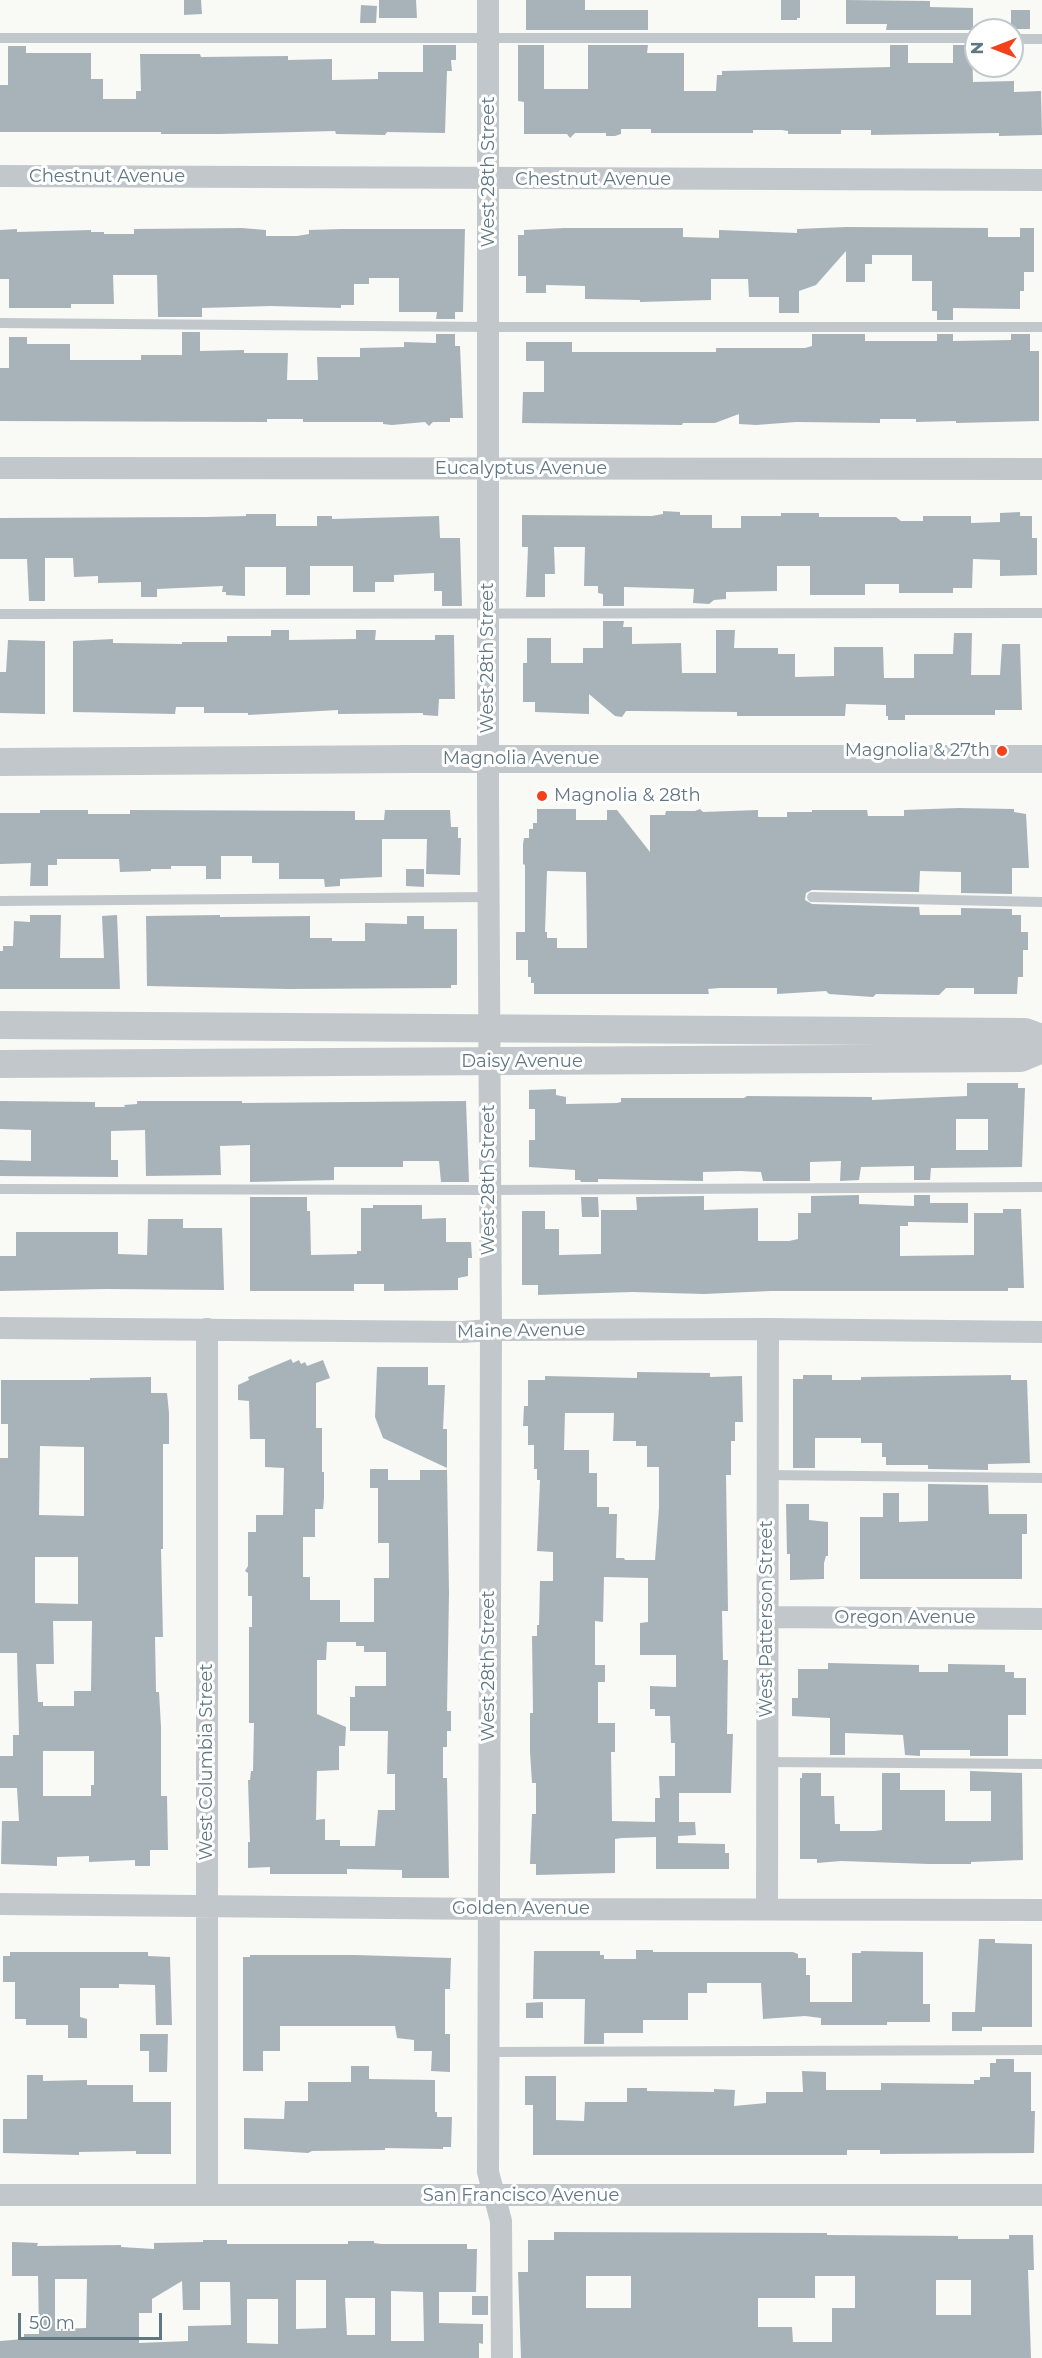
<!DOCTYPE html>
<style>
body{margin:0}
#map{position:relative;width:1042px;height:2358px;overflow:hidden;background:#f9f9f6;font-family:Montserrat,sans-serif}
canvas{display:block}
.north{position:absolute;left:964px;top:18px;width:60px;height:60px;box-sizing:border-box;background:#fff;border:2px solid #c0c9ce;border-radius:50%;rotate:270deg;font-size:16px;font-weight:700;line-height:24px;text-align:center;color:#617784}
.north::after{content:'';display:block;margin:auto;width:21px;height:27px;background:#f3411c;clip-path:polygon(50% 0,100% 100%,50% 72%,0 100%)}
.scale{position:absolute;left:18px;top:2313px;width:144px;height:27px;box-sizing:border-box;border:3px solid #617784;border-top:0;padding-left:8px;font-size:18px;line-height:21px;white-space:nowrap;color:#617784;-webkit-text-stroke:4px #fff;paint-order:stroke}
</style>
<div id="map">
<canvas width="1042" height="2358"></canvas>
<div class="north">N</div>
<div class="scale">50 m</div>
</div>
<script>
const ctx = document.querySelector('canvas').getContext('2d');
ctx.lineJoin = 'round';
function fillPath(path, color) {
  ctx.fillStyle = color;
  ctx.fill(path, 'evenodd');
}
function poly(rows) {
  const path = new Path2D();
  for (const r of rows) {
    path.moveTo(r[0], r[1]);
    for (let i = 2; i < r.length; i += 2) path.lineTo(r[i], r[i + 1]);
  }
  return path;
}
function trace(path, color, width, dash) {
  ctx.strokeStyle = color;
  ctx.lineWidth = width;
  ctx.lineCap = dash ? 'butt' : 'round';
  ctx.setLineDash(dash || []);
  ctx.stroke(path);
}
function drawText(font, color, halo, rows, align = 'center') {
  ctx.font = font + ' Montserrat,sans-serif';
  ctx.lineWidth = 6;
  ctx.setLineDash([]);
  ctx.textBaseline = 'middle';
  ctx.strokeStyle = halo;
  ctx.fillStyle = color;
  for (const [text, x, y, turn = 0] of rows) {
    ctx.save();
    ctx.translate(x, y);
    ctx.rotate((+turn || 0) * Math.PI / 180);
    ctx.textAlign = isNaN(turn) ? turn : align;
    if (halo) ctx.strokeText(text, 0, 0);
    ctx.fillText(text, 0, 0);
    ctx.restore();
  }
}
fillPath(poly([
 [184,0,201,0,202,14,184,15],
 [379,0,416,0,417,18,379,18],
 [526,0,585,0,585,10,648,10,648,30,526,30],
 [781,0,800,0,800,18,797,18,797,20,781,20],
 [846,0,930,1,930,7,973,8,973,30,886,30,887,24,846,24],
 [361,5,377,6,376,23,360,23],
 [1011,10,1030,10,1030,29,1011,29],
 [423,45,456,45,456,60,451,60,452,71,447,71,445,133,387,132,385,135,336,134,335,131,220,134,161,134,161,132,0,132,0,85,8,85,8,46,26,46,26,53,91,53,91,79,103,79,103,99,136,99,136,91,141,91,140,54,200,54,201,57,288,56,288,60,332,59,332,80,378,79,378,72,423,72],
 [518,45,544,45,544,89,588,89,588,45,648,45,647,53,684,53,684,91,716,91,717,75,722,75,722,71,890,67,890,45,908,45,908,63,953,63,953,45,972,45,973,82,1014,81,1014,92,1041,91,1042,135,999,136,999,133,871,135,871,130,841,130,841,134,788,134,788,131,782,130,753,130,753,133,651,133,651,129,621,129,621,134,615,136,606,136,606,133,575,133,570,138,567,134,524,134,524,102,518,101],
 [846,227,988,228,988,237,1020,237,1020,228,1034,228,1034,272,1024,272,1024,291,1020,291,1020,309,953,308,953,320,937,320,937,311,932,311,932,281,912,281,912,255,872,255,872,264,865,264,865,282,846,282,846,251,816,285,799,291,799,313,779,313,779,297,749,297,748,279,711,279,711,300,640,302,640,300,585,299,585,286,546,285,546,293,526,293,526,276,518,276,518,235,524,235,524,230,564,228,683,228,683,237,719,238,719,230,797,233,797,229],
 [242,228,266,230,266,236,297,236,309,234,309,230,341,229,465,229,463,312,455,312,455,319,436,319,437,312,399,312,399,278,369,278,369,284,354,284,354,305,341,305,341,308,271,306,202,308,202,317,158,317,157,275,113,275,114,304,71,304,71,308,9,308,9,279,0,279,0,230,17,229,17,232,91,230,91,232,104,232,104,234,134,234,134,229],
 [182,332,200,332,200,351,244,350,244,353,288,353,287,380,318,380,317,357,360,357,360,348,404,347,404,342,436,343,436,334,455,334,455,346,460,346,463,418,450,418,450,422,433,422,429,426,425,422,392,425,383,424,383,422,303,422,303,419,267,419,267,422,0,421,0,368,9,368,9,337,27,337,27,344,70,344,70,360,141,360,141,355,182,355],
 [812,334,865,334,865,341,937,341,937,334,953,334,953,341,1011,340,1011,334,1030,334,1030,351,1039,351,1039,421,956,423,956,421,916,422,916,419,880,419,880,423,796,422,756,425,739,424,739,414,715,423,683,423,682,425,522,423,523,392,544,392,544,361,526,361,526,342,572,342,572,352,716,352,716,348,805,348,812,346],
 [663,511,680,512,680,515,712,515,712,528,741,528,741,516,781,516,781,513,819,513,819,517,896,517,901,521,923,521,923,516,971,516,971,523,1000,522,1000,513,1020,512,1020,516,1032,516,1032,538,1037,538,1037,575,1000,576,1000,560,973,559,972,588,953,588,953,593,899,593,899,584,865,584,865,595,810,595,810,566,777,566,777,591,726,592,726,599,714,600,709,604,693,603,694,589,624,587,624,606,603,606,603,594,598,593,598,586,584,586,585,547,554,547,555,574,545,574,545,597,526,597,528,547,522,547,522,515,652,516,663,514],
 [246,514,276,514,276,526,317,526,317,516,332,516,332,519,439,516,440,538,460,538,462,606,442,606,442,591,434,591,434,573,394,575,394,582,375,582,375,592,353,592,353,566,310,566,310,595,286,595,286,567,245,567,245,596,226,595,226,592,222,592,223,586,157,589,157,597,141,597,141,582,98,583,98,576,74,577,73,558,45,558,45,601,29,601,27,559,0,559,0,518,205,517,246,516],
 [603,621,624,621,623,627,632,627,632,644,681,643,682,673,716,673,716,630,735,630,734,648,778,648,778,654,795,654,795,677,834,676,834,647,883,647,884,678,914,678,914,654,953,654,954,633,972,633,971,675,1000,675,1002,644,1020,644,1022,710,995,710,995,715,905,715,905,720,888,720,888,716,886,716,886,705,846,704,845,716,737,716,737,712,636,711,626,711,622,717,615,716,589,694,589,714,535,712,535,702,523,702,523,663,527,663,527,638,551,638,551,663,583,663,583,648,603,648],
 [271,630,289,630,289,640,356,639,356,630,376,630,375,640,435,640,435,635,454,635,455,699,439,699,438,716,423,715,423,713,338,714,338,710,248,715,248,713,204,713,204,707,176,707,175,714,73,712,73,641,113,639,113,643,182,644,182,642,227,642,227,636,271,636],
 [8,640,45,641,45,714,0,713,0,672,6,672],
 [958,808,1014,809,1014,812,1026,814,1029,868,1012,868,1012,894,961,893,961,872,920,871,919,892,812,890,806,893,805,900,812,904,919,907,920,915,961,915,961,908,1012,909,1012,915,1021,915,1021,932,1028,932,1028,950,1023,950,1023,977,1018,977,1017,994,974,994,974,988,946,988,939,995,876,994,873,997,829,994,826,991,777,994,777,988,720,988,708,989,709,994,534,994,534,983,531,983,531,977,528,977,528,960,516,960,516,932,525,932,525,865,523,864,523,844,524,838,529,838,529,829,533,829,533,823,537,823,537,809,576,809,576,820,607,820,607,810,617,810,650,852,650,815,665,815,666,811,695,811,700,809,703,812,758,810,758,817,787,817,787,812,812,812,812,810,867,810,868,816,904,816,904,810],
 [547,871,586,872,587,948,557,948,557,938,547,938,547,932,545,932],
 [40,810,88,810,88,814,130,814,130,810,355,811,355,820,384,820,385,810,450,810,451,827,458,827,458,838,461,838,460,875,426,874,427,839,382,839,382,877,340,879,340,886,325,887,324,879,279,879,279,863,252,863,252,856,221,856,221,879,206,879,206,866,171,866,171,869,151,869,151,871,120,872,119,859,57,859,57,865,48,865,48,886,30,886,31,863,0,864,0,813,40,813],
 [406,869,424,869,424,887,406,886],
 [30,915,61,915,60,958,104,958,102,916,117,915,120,989,0,989,0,951,3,951,3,946,13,946,14,921,30,922],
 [220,915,220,917,310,916,310,938,332,938,332,941,365,941,365,923,407,924,407,916,424,916,424,929,457,929,457,985,451,985,451,988,287,989,147,986,146,916],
 [967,1083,1018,1083,1018,1088,1025,1088,1022,1167,931,1168,930,1180,914,1180,914,1166,861,1167,859,1180,840,1181,841,1161,810,1162,810,1181,763,1181,761,1172,740,1171,703,1172,703,1181,598,1179,598,1182,581,1182,580,1180,575,1180,575,1170,529,1167,529,1140,535,1140,535,1109,529,1109,529,1090,556,1089,556,1095,566,1097,566,1104,617,1103,621,1102,621,1098,744,1098,747,1096,872,1097,872,1100,967,1096],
 [956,1119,988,1119,988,1150,956,1150],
 [0,1101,95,1102,95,1107,125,1107,124,1105,137,1104,137,1101,242,1101,242,1103,466,1101,469,1182,441,1182,439,1161,403,1161,403,1167,334,1167,334,1180,250,1182,250,1145,220,1146,221,1175,146,1176,145,1130,111,1131,111,1160,118,1160,118,1177,0,1176,0,1160,31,1161,31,1130,0,1129],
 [859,1195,859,1204,914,1206,914,1195,930,1195,930,1203,968,1203,968,1223,908,1222,908,1226,900,1226,900,1256,974,1255,974,1213,1003,1213,1003,1209,1021,1209,1024,1288,1008,1288,1008,1291,771,1291,704,1294,632,1292,538,1295,538,1285,522,1285,522,1211,545,1211,545,1229,559,1229,559,1255,601,1254,601,1210,637,1210,636,1197,704,1196,704,1210,758,1208,758,1241,789,1241,798,1239,798,1213,811,1213,811,1196],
 [250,1197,307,1197,307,1211,310,1211,311,1255,357,1254,357,1251,361,1251,361,1208,373,1208,373,1205,422,1205,422,1219,446,1218,446,1242,471,1242,472,1258,468,1258,468,1276,458,1278,458,1290,384,1291,384,1284,354,1284,354,1291,250,1291],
 [581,1197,598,1197,599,1217,582,1217],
 [148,1219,183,1219,183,1228,222,1228,224,1290,107,1289,0,1291,0,1256,16,1256,16,1232,118,1232,118,1254,147,1255],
 [291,1359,293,1363,299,1360,301,1364,305,1362,307,1366,323,1360,330,1378,316,1383,316,1428,322,1428,322,1472,324,1472,324,1498,323,1509,315,1509,315,1537,303,1537,303,1577,310,1577,310,1600,340,1600,340,1622,374,1622,374,1578,389,1578,389,1543,378,1543,378,1488,370,1488,370,1469,388,1469,388,1480,420,1480,420,1470,447,1470,449,1593,447,1711,451,1711,451,1731,447,1731,447,1747,443,1747,443,1778,447,1778,449,1878,402,1878,402,1870,347,1869,347,1874,270,1874,270,1867,248,1868,248,1842,250,1842,248,1780,250,1780,251,1771,253,1771,254,1723,249,1723,249,1627,252,1627,252,1596,248,1596,248,1573,245,1571,248,1566,248,1532,256,1532,256,1515,283,1515,284,1468,265,1467,265,1439,250,1439,249,1401,238,1400,238,1385,249,1380,248,1377],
 [327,1642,356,1642,356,1646,364,1646,364,1652,386,1652,386,1686,355,1686,355,1697,350,1697,350,1731,388,1731,387,1774,395,1774,395,1810,378,1810,375,1846,340,1846,340,1840,325,1840,325,1819,316,1820,317,1771,339,1770,339,1746,345,1746,346,1727,317,1714,317,1660,326,1660],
 [377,1367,428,1367,428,1385,445,1385,443,1429,447,1429,447,1468,383,1438,375,1417],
 [637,1372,710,1373,710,1377,742,1376,743,1422,735,1422,735,1441,731,1441,731,1475,726,1475,728,1611,722,1611,723,1660,728,1660,727,1734,733,1734,731,1793,679,1793,679,1822,695,1822,696,1835,678,1836,678,1843,725,1844,725,1853,729,1853,729,1869,656,1869,656,1837,622,1838,615,1839,615,1873,536,1875,536,1864,530,1864,532,1814,536,1814,536,1783,532,1783,530,1752,530,1713,533,1713,532,1636,537,1636,537,1625,539,1625,540,1581,553,1581,553,1552,537,1551,540,1480,537,1480,537,1469,534,1469,534,1445,528,1445,528,1426,523,1426,524,1406,528,1406,528,1380,545,1380,545,1376,637,1378],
 [565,1413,614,1413,613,1441,636,1441,636,1446,647,1446,647,1467,659,1467,659,1508,655,1560,625,1560,624,1558,616,1558,617,1514,609,1514,609,1507,597,1507,597,1473,589,1473,589,1450,564,1450],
 [604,1577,648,1578,648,1622,640,1623,640,1655,676,1655,676,1687,650,1686,650,1709,655,1709,655,1716,670,1716,671,1743,675,1743,675,1776,659,1776,660,1798,655,1798,655,1822,612,1821,611,1752,615,1752,615,1723,598,1723,598,1682,605,1682,605,1665,595,1665,595,1621,603,1622],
 [803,1375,832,1375,832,1380,861,1380,861,1377,1011,1375,1011,1380,1027,1380,1030,1463,988,1464,988,1470,928,1469,928,1465,886,1465,886,1457,882,1457,882,1443,861,1443,861,1438,815,1438,815,1468,793,1468,793,1379,803,1379],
 [151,1377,151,1393,167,1393,169,1413,169,1444,163,1444,163,1549,161,1549,163,1637,155,1637,156,1692,159,1692,161,1727,161,1796,167,1796,168,1850,150,1850,150,1866,135,1866,135,1860,89,1862,89,1856,57,1857,57,1866,1,1864,2,1821,19,1821,17,1788,0,1788,0,1756,13,1756,13,1735,19,1735,17,1653,0,1653,0,1458,8,1458,8,1424,1,1424,1,1380,90,1380,90,1378],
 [40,1446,84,1447,84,1516,39,1515],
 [35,1557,78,1557,78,1604,35,1603],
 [53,1621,92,1621,91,1691,74,1691,74,1706,43,1706,43,1702,38,1702,36,1664,54,1664],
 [43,1751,94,1751,94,1785,91,1785,91,1796,43,1796],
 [928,1484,988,1485,989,1514,1027,1514,1027,1534,1022,1534,1022,1579,860,1579,860,1517,883,1517,883,1493,899,1493,899,1522,928,1521],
 [786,1504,809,1504,809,1520,828,1522,828,1556,826,1556,824,1563,824,1579,790,1580,790,1554,787,1554],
 [828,1663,919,1665,919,1672,948,1672,948,1664,1005,1665,1005,1672,1014,1672,1014,1678,1026,1678,1026,1715,1008,1715,1008,1756,970,1756,970,1750,920,1750,920,1756,905,1755,903,1735,845,1733,845,1755,830,1755,830,1718,792,1716,792,1698,798,1698,798,1669,828,1669],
 [970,1771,1022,1773,1023,1860,971,1862,971,1864,929,1864,841,1861,817,1863,817,1859,800,1859,800,1778,802,1778,802,1773,821,1773,821,1796,834,1796,835,1824,840,1824,840,1831,874,1831,882,1830,882,1773,900,1773,900,1790,945,1790,945,1821,991,1821,991,1791,970,1791],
 [979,1939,995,1939,995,1943,1032,1944,1032,2027,982,2027,982,2031,952,2031,952,2012,975,2012],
 [636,1950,653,1950,653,1952,793,1952,798,1954,798,1958,806,1958,806,1975,810,1975,810,2002,852,2002,852,1953,861,1953,861,1951,923,1952,923,2004,930,2004,930,2022,887,2022,887,2025,821,2025,821,2018,805,2016,763,2019,761,1983,707,1983,707,1993,688,1993,688,2020,643,2020,643,2033,604,2033,604,2044,584,2044,585,1999,533,1999,534,1951,600,1951,600,1955,604,1955,604,1959,636,1959],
 [10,1952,148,1952,148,1956,170,1957,172,2025,156,2025,155,1985,119,1984,119,1988,80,1988,80,2017,87,2019,87,2038,68,2038,68,2025,26,2025,26,2019,15,2019,15,1982,3,1982,3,1956,10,1956],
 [250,1955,355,1955,451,1958,450,1989,445,1989,445,2034,450,2034,450,2072,431,2071,432,2051,414,2051,414,2040,397,2038,395,2026,280,2026,280,2051,263,2051,263,2071,243,2071,243,1957,250,1957],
 [543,2002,543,2018,526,2018,526,2003],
 [140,2034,168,2034,167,2072,149,2072,149,2051,140,2051],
 [996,2059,1014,2059,1014,2072,1031,2072,1031,2111,1035,2111,1034,2153,880,2154,880,2150,847,2150,847,2155,533,2155,533,2105,525,2105,525,2076,556,2076,556,2120,584,2121,585,2102,627,2102,627,2088,647,2088,647,2091,714,2092,714,2089,735,2090,734,2106,766,2103,766,2092,803,2092,802,2071,826,2072,826,2090,881,2090,881,2083,974,2084,974,2080,980,2080,980,2077,990,2077,990,2063,996,2063],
 [351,2066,369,2066,369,2079,435,2080,435,2112,437,2112,437,2117,452,2117,451,2147,443,2147,443,2149,385,2148,385,2150,312,2151,308,2153,244,2149,244,2118,284,2119,285,2101,308,2101,308,2082,351,2082],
 [27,2075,43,2075,43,2081,87,2080,87,2085,133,2085,133,2102,171,2102,171,2154,136,2154,136,2151,79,2152,79,2155,3,2153,3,2119,27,2119],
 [554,2232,827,2233,827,2235,958,2236,958,2239,1009,2239,1009,2235,1033,2235,1034,2270,1028,2270,1031,2358,521,2358,518,2272,528,2272,528,2240,554,2240],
 [586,2276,631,2276,631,2308,586,2308],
 [815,2276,855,2276,855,2308,832,2308,832,2342,793,2342,792,2327,758,2327,758,2298,815,2298],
 [936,2280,971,2280,971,2315,936,2315],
 [203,2240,227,2240,227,2244,348,2244,348,2241,374,2241,374,2243,381,2244,467,2244,467,2249,477,2249,476,2292,439,2292,439,2323,483,2324,483,2344,479,2343,479,2358,0,2358,0,2341,24,2339,24,2334,39,2334,38,2276,12,2276,12,2242,38,2243,37,2246,121,2245,121,2247,154,2249,154,2243,203,2242],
 [55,2279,87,2279,86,2328,55,2329],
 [296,2280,326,2280,326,2328,296,2329],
 [182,2281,183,2310,200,2310,200,2282,230,2282,231,2325,188,2326,188,2341,139,2343,139,2313,152,2313,152,2299],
 [391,2291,423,2292,424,2341,391,2341],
 [345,2298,375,2298,375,2335,347,2335],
 [247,2299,278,2299,278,2344,247,2343],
 [472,2296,488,2296,488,2315,472,2315]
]), '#a8b3b9');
trace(poly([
 [0,38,976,38],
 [1012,39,1042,39],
 [0,323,489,327,1042,327],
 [0,614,1042,613],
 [812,897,1042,902],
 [0,901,489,897],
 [0,1189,489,1190,1042,1187],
 [768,1475,1042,1478],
 [767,1762,1042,1764],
 [489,2052,1042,2050]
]), '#c2c7cb', 10);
trace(poly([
 [488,0,488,794,491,1330,488,2172,501,2221,502,2358],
 [0,176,1042,180],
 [0,468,1042,469],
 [0,1328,463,1332,491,1330,768,1329,1042,1332],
 [207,1329,207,2195],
 [768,1617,1042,1619],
 [0,1904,488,1909,1042,1910],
 [767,1909,768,1329],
 [0,2195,1042,2195]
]), '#c2c7cb', 22);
trace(poly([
 [0,762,409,759,1042,759],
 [0,1025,1025,1032,1042,1038],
 [0,1064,1021,1058,1042,1049]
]), '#c2c7cb', 28);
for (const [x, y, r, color] of [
 [1002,751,6,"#f3411c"],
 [542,796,6,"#f3411c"]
]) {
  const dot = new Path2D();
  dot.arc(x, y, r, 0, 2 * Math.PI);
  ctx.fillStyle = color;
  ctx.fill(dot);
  trace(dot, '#fff', 2);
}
drawText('18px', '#617784', '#fff', [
 ["West 28th Street",489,172,-90],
 ["Chestnut Avenue",107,177],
 ["Chestnut Avenue",593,180],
 ["Eucalyptus Avenue",521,469],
 ["West 28th Street",488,658,-90],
 ["Magnolia Avenue",521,759],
 ["Daisy Avenue",522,1062],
 ["West 28th Street",489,1180,-90],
 ["Maine Avenue",521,1331,-1],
 ["Oregon Avenue",905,1618],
 ["West Patterson Street",767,1619,-90],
 ["West 28th Street",489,1666,-90],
 ["West Columbia Street",207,1762,-90],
 ["Golden Avenue",521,1909],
 ["San Francisco Avenue",521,2196]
]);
drawText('18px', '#617784', '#fff', [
 ["Magnolia & 27th",990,751],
 ["Magnolia & 28th",554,796,"left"]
], 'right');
</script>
